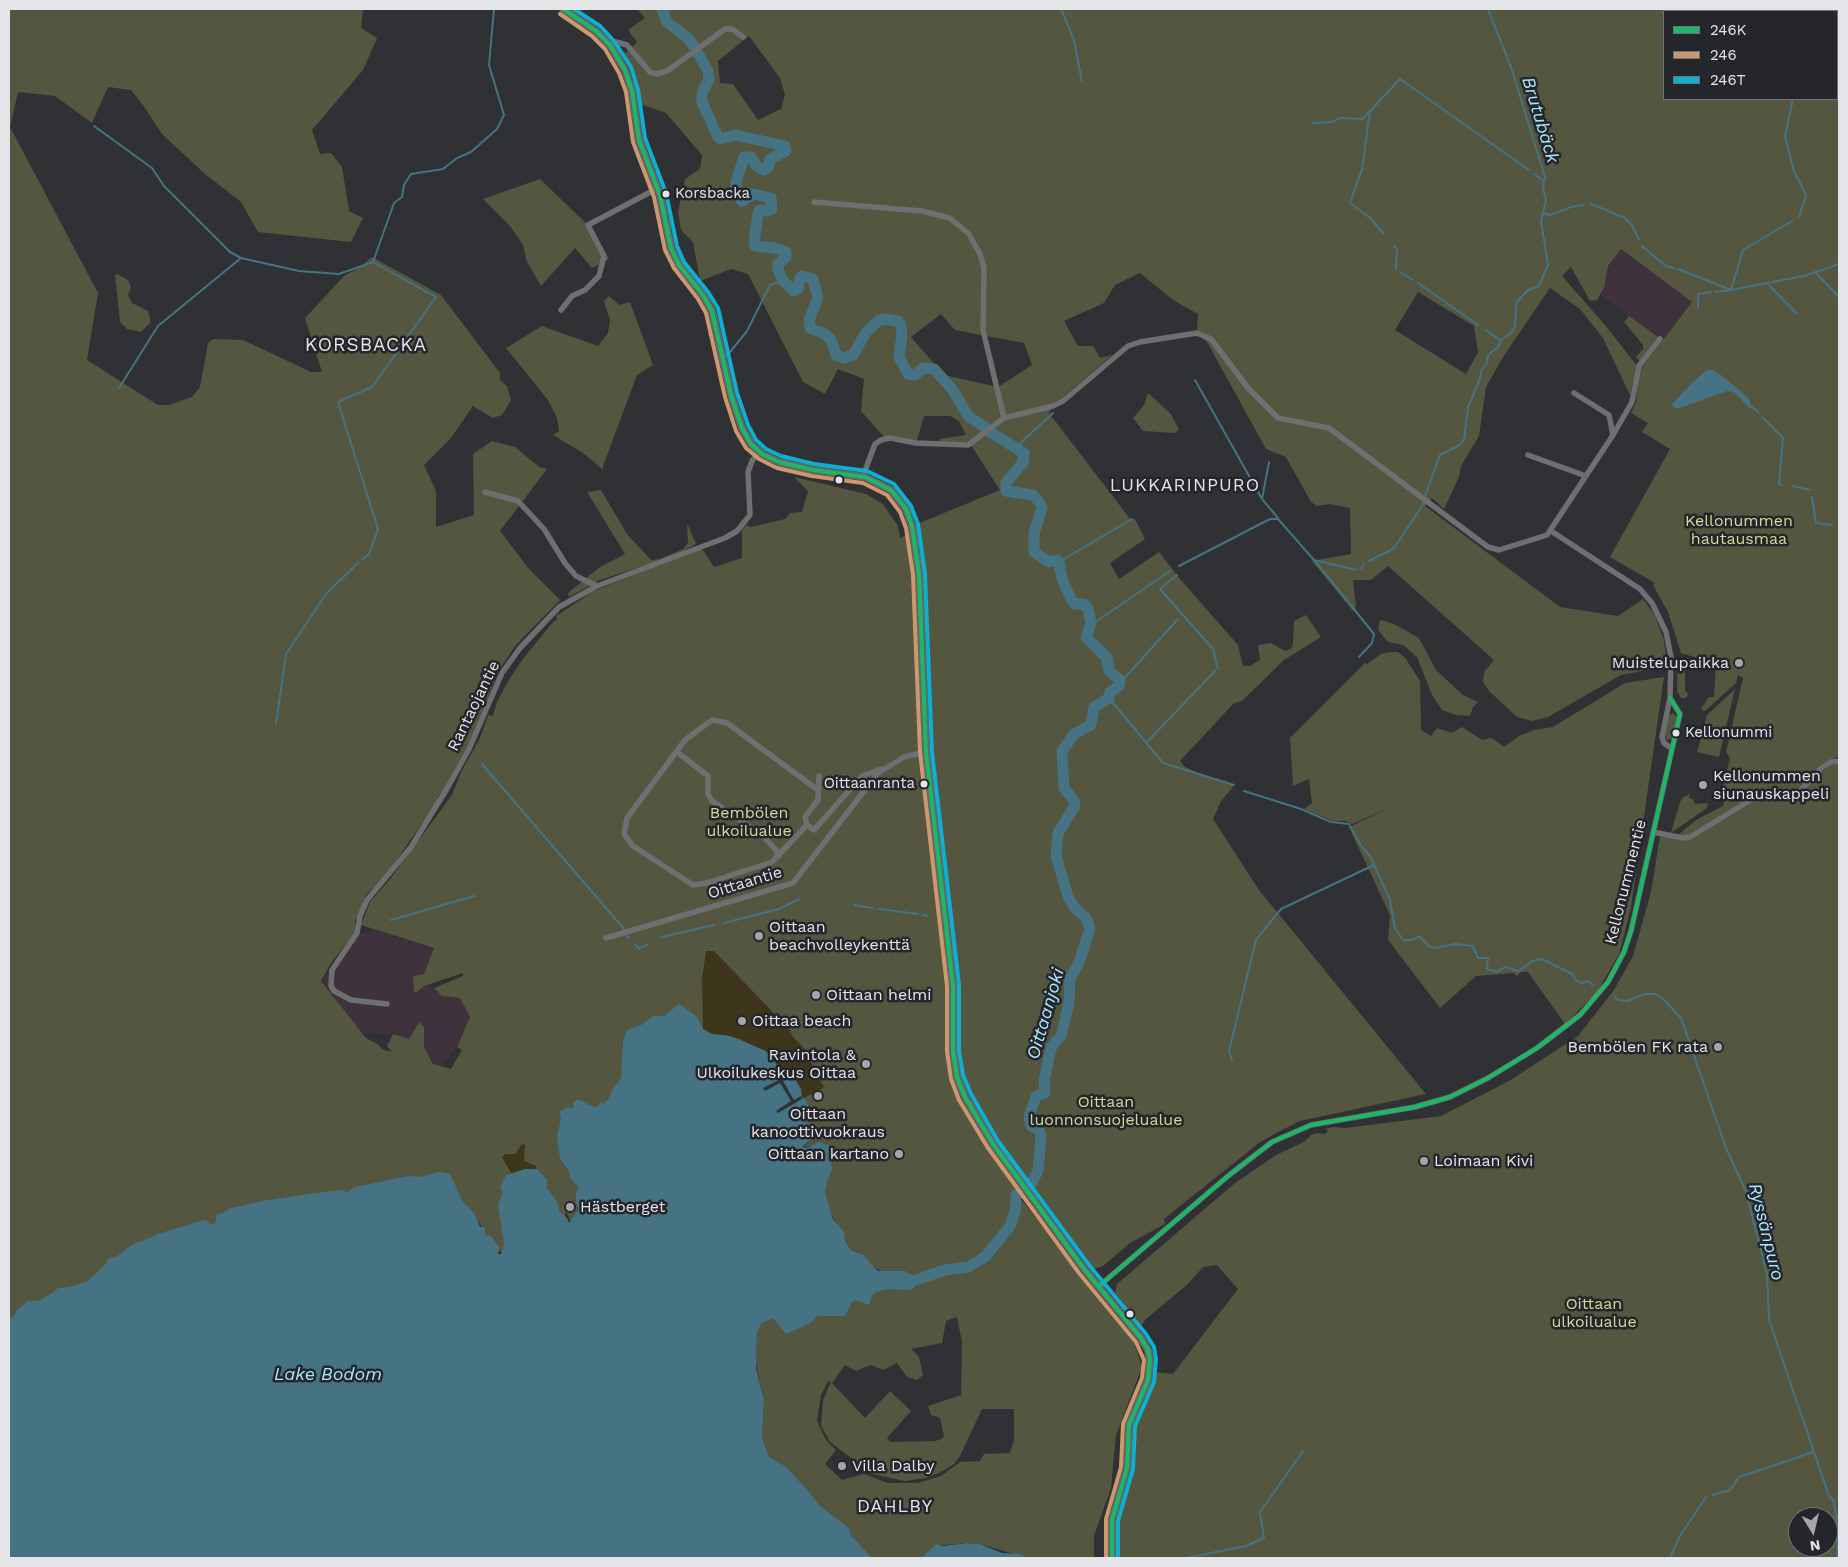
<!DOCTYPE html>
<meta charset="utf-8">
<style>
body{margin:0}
#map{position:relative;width:1848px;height:1567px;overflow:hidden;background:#303134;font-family:"Work Sans",sans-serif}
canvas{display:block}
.frame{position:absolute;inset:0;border:10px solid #e4e5e9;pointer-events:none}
.legend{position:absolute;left:1663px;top:10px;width:175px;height:90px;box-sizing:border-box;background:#24262c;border:1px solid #717278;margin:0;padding:6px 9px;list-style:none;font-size:15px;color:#e4e5e9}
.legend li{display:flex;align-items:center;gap:10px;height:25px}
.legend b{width:25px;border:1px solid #717278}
.north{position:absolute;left:1788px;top:1507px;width:50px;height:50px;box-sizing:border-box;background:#24262c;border:1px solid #717278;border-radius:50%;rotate:171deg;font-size:14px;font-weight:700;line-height:20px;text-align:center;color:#e4e5e9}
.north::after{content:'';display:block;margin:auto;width:18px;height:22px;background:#a5a6aa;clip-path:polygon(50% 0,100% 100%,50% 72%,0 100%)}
</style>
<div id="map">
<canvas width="1848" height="1567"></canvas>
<div class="frame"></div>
<ul class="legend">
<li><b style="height:6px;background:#1ab867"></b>246K</li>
<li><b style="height:6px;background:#cd976f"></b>246</li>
<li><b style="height:6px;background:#0dafd3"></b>246T</li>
</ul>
<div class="north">N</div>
</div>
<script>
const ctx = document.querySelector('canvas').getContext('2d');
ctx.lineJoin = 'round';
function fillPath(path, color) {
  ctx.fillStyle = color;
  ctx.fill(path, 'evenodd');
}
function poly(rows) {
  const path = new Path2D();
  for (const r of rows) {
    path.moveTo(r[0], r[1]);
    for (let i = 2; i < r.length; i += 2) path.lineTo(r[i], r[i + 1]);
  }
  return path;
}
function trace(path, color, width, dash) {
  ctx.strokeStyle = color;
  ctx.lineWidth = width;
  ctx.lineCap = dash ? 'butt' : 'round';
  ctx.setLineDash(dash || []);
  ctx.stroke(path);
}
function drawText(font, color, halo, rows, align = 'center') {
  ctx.font = font + ' "Work Sans",sans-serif';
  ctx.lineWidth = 5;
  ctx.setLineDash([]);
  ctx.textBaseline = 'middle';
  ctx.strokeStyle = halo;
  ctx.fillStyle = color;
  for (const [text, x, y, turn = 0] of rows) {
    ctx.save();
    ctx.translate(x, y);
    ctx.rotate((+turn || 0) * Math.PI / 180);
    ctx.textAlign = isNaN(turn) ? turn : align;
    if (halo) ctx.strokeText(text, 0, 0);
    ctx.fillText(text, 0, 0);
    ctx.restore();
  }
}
fillPath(poly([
 [1620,249,1692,302,1662,341,1601,295,1608,266],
 [374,930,434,949,417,993,424,986,434,988,442,996,460,998,470,1017,461,1042,437,1070,424,1047,424,1027,418,1023,409,1039,393,1034,365,1033,356,1027,322,981,354,935]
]), '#3f323d');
fillPath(poly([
 [9,9,363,9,361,28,377,38,363,70,312,130,320,154,331,153,342,167,349,211,363,218,351,242,258,232,241,202,205,174,162,134,143,105,131,90,108,87,92,123,55,96,18,92,10,127,98,293,87,360,158,405,169,405,192,397,200,387,208,343,213,339,243,340,311,372,322,372,305,318,345,275,359,268,372,257,441,295,500,373,500,380,507,386,511,400,502,415,493,418,473,406,451,438,424,465,436,491,436,527,474,515,473,454,492,441,515,447,539,467,547,469,500,531,529,569,560,600,515,646,498,672,473,735,446,788,438,796,437,802,386,875,366,895,363,901,365,904,355,921,356,932,331,963,321,981,366,1038,379,1045,382,1049,392,1052,387,1046,393,1034,409,1039,419,1022,424,1027,424,1047,433,1064,451,1069,462,1050,457,1047,470,1017,460,998,442,996,434,988,463,976,463,973,424,986,416,993,414,991,413,976,424,974,434,948,361,925,370,902,390,879,452,795,461,772,480,738,488,715,493,716,497,702,507,683,522,660,553,622,557,620,556,616,594,591,697,550,703,550,714,567,742,558,742,530,746,525,751,527,785,519,790,513,802,512,808,491,794,477,866,494,883,504,898,526,900,538,908,534,917,524,1000,490,969,442,940,443,940,439,966,435,959,421,950,416,924,416,917,441,884,437,861,411,864,379,838,369,825,394,803,382,748,274,731,269,700,281,693,242,681,230,678,212,685,179,700,169,702,155,666,113,640,104,631,71,621,54,627,52,637,42,628,30,645,18,637,9,1839,9,1839,756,1819,766,1797,790,1773,789,1688,835,1678,835,1696,820,1723,806,1726,793,1723,787,1730,758,1726,752,1743,678,1738,675,1736,683,1705,711,1701,709,1709,697,1714,697,1716,666,1711,662,1681,653,1668,612,1653,585,1655,583,1610,557,1670,449,1642,432,1648,423,1631,413,1636,402,1639,375,1643,366,1692,302,1621,249,1608,266,1604,288,1597,300,1590,301,1571,267,1562,276,1606,326,1637,366,1630,395,1603,338,1580,309,1550,288,1505,354,1486,387,1479,436,1461,466,1459,477,1444,509,1432,498,1425,506,1560,607,1618,616,1643,599,1654,614,1664,640,1667,666,1621,675,1548,717,1532,721,1517,717,1489,691,1483,682,1484,672,1494,660,1388,566,1371,580,1353,580,1356,606,1353,611,1312,561,1351,554,1350,508,1330,504,1317,506,1311,502,1286,457,1266,449,1207,342,1197,332,1198,314,1173,300,1140,273,1115,285,1104,303,1064,321,1078,346,1093,346,1100,358,1112,355,1062,398,1042,408,1053,406,1049,413,1131,520,1135,519,1145,539,1110,563,1119,579,1159,552,1180,579,1238,645,1243,666,1250,666,1260,660,1258,645,1271,643,1285,651,1291,649,1293,643,1294,621,1306,615,1321,637,1284,660,1242,701,1234,703,1180,761,1185,767,1201,774,1232,783,1233,787,1221,801,1213,819,1259,890,1426,1094,1300,1121,1274,1134,1259,1143,1164,1219,1165,1224,1130,1243,1103,1266,1094,1269,1029,1185,1021,1199,1134,1342,1142,1367,1116,1435,1111,1488,1094,1536,1094,1558,1027,1558,980,1544,967,1543,934,1546,921,1558,872,1558,850,1534,849,1528,819,1505,807,1489,785,1466,769,1457,762,1438,764,1400,756,1364,757,1332,762,1323,797,1303,917,1283,916,1277,901,1271,881,1271,870,1265,857,1252,851,1250,831,1213,814,1206,818,1145,803,1147,810,1141,806,1143,803,1100,806,1098,801,1089,773,1060,624,1068,619,1091,608,1106,592,1108,580,1103,561,1121,580,1178,584,1208,571,1223,567,1213,565,1213,565,1217,559,1213,547,1188,547,1181,536,1169,507,1253,496,1251,476,1217,9,1431],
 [1664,11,1837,11,1837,99,1664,99],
 [749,36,780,78,785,95,781,109,758,120,733,84,720,83,718,61],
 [1418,292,1474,326,1478,352,1466,374,1395,330],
 [941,314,955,330,1024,343,1032,365,998,387,944,375,911,337],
 [957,1317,962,1342,961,1395,928,1406,931,1415,940,1418,944,1436,942,1439,935,1441,890,1442,887,1438,911,1411,890,1391,865,1418,832,1383,845,1365,856,1371,871,1365,883,1370,897,1363,907,1377,917,1380,923,1375,919,1357,911,1349,942,1343,946,1321],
 [828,1381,831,1382,823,1400,821,1426,830,1442,872,1474,905,1481,926,1478,943,1471,954,1464,960,1456,982,1409,1014,1409,1014,1440,1010,1453,984,1454,980,1461,960,1462,941,1476,918,1483,888,1483,864,1474,842,1480,825,1464,836,1450,826,1440,817,1421,821,1395],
 [540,179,591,228,609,259,592,268,575,248,541,286,527,262,523,245,510,226,483,199],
 [117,274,128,280,131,287,128,295,132,303,148,311,150,317,150,323,141,332,127,329,120,322,115,275],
 [609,296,619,305,630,302,653,365,637,375,602,469,583,453,553,435,559,431,557,418,548,400,506,348,542,326,598,346,608,333,610,320,604,301],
 [1629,316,1658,337,1640,362,1636,357,1643,349,1643,345,1624,322],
 [1148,393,1171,414,1179,430,1174,433,1143,431,1133,418,1144,405],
 [601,490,627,534,651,560,660,559,683,549,688,543,687,523,696,544,671,557,600,580,569,597,568,593,600,567,625,554,587,492],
 [1380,620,1394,624,1419,638,1436,670,1463,695,1478,702,1473,707,1470,716,1456,715,1442,710,1432,695,1417,657,1403,645,1388,642,1378,630],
 [1390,652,1398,652,1406,659,1420,681,1421,730,1431,736,1437,728,1452,733,1462,727,1482,740,1492,738,1504,747,1519,736,1534,730,1553,727,1625,683,1664,677,1631,907,1619,954,1597,992,1565,1024,1528,972,1521,972,1517,976,1514,973,1476,976,1440,1008,1388,940,1390,915,1349,827,1391,807,1352,824,1345,821,1333,821,1304,809,1312,803,1309,779,1293,786,1290,738,1365,663,1367,664,1381,654],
 [1678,660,1685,659,1689,662,1685,663,1685,690,1688,694,1686,698,1681,698,1677,691],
 [1735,689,1719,757,1697,752,1707,715],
 [1673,713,1677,717,1673,738,1667,740,1665,734,1668,716],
 [1839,763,1839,1558,1116,1558,1116,1520,1131,1468,1133,1433,1154,1372,1173,1374,1238,1289,1217,1265,1203,1267,1188,1284,1146,1319,1138,1330,1131,1318,1133,1316,1115,1293,1117,1284,1235,1183,1276,1155,1304,1142,1311,1135,1317,1133,1325,1134,1328,1131,1325,1129,1333,1127,1345,1128,1441,1116,1509,1081,1578,1036,1614,990,1633,956,1651,892,1660,836,1693,838,1757,799,1773,794,1789,796,1808,785,1819,773,1832,764],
 [1798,1517,1828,1517,1828,1547,1798,1547],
 [1690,794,1689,798,1693,799,1695,804,1708,803,1707,808,1671,833,1680,802,1683,797]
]), '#54563f');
fillPath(poly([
 [706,951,714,951,789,1029,793,1037,802,1046,822,1083,824,1087,820,1090,802,1099,795,1079,780,1069,770,1055,740,1039,724,1035,712,1034,703,1029,702,979],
 [522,1144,525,1145,524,1161,536,1166,537,1169,511,1173,502,1157,505,1154,515,1154]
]), '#3e361b');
fillPath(poly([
 [1707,370,1712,370,1721,375,1737,388,1749,399,1752,407,1750,409,1734,392,1727,391,1677,409,1671,405,1694,381],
 [679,1004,697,1017,703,1029,712,1034,730,1036,766,1051,780,1069,795,1079,801,1089,802,1098,807,1098,804,1100,806,1100,809,1108,806,1122,818,1134,803,1146,804,1148,809,1147,818,1142,830,1146,832,1170,827,1180,825,1193,833,1219,844,1232,845,1240,851,1250,863,1255,878,1271,905,1271,916,1277,917,1283,912,1290,889,1289,876,1292,872,1295,869,1305,855,1300,852,1302,845,1316,818,1316,809,1324,786,1334,773,1318,762,1323,757,1332,756,1368,764,1400,762,1438,769,1457,785,1466,807,1489,819,1505,849,1528,850,1534,872,1558,9,1558,9,1319,14,1316,17,1310,28,1301,38,1301,52,1293,58,1288,70,1287,87,1281,103,1267,109,1258,116,1257,132,1245,161,1233,204,1220,211,1224,215,1224,217,1214,223,1213,228,1209,262,1201,315,1193,342,1190,346,1193,355,1187,409,1176,420,1177,439,1172,450,1174,463,1202,475,1214,480,1227,484,1227,486,1235,491,1236,499,1247,498,1254,501,1254,504,1244,498,1204,503,1193,500,1187,506,1175,525,1169,537,1169,547,1180,547,1188,558,1203,559,1211,567,1218,569,1223,579,1209,576,1202,576,1192,579,1188,570,1178,569,1171,560,1159,557,1136,561,1119,560,1111,567,1107,573,1109,573,1103,577,1099,594,1107,599,1106,600,1102,603,1104,609,1099,612,1090,621,1078,623,1041,627,1030,641,1025,653,1016,664,1016],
 [967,1543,980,1544,1002,1553,1020,1554,1027,1558,921,1558,936,1544,943,1546]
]), '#457383');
fillPath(poly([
 [791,1074,792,1075,783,1081,794,1100,801,1096,802,1099,778,1113,776,1111,791,1101,780,1083,765,1091,763,1088]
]), '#303134');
trace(poly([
 [1061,9,1074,40,1082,82],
 [1804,9,1808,11],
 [1789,11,1792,9],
 [1837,38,1839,41],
 [1793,99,1785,136,1794,171,1806,195,1799,217],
 [1313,123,1332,122,1340,118,1362,119,1370,111],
 [94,126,152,168,164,186,230,252,241,258,299,271,339,274,373,262,436,297,372,387,338,402,378,529,369,554,362,560],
 [1534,174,1544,181],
 [1591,204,1625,218,1632,225,1639,240],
 [1544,213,1550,215,1571,207,1584,205],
 [1384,234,1370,218,1350,203,1362,169,1370,111,1400,79,1529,170],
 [1394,246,1397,250,1396,269],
 [1642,246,1666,266,1674,268],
 [373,262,394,203,402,197,404,185,411,174,443,169,457,158,471,152,497,129,504,115,489,65,494,9],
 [1678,269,1731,290,1804,276,1839,264],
 [1400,272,1413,280],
 [1815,272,1839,297],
 [1418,283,1478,325],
 [1769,285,1797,314],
 [1715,292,1731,290,1743,250,1792,221],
 [1698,308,1698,294,1711,292],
 [1486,330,1500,340],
 [726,357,747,331,770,285,783,281],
 [1195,380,1262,499],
 [119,388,158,326,241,258],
 [1752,407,1758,412],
 [1762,417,1783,438,1779,484,1782,485],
 [1016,447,1053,413],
 [1269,462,1262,499,1278,518],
 [1792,486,1810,490],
 [1425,496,1440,455,1460,445,1464,440,1468,407,1480,379,1481,371,1487,363,1488,355,1499,346,1501,340,1511,333,1515,327,1516,303,1528,290,1539,286,1548,265,1541,221,1546,200,1543,188,1545,177,1512,70,1488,9],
 [1812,497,1816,523,1832,525],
 [1315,561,1374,634,1372,643,1359,657],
 [1369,561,1391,550,1396,545,1424,503],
 [1059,562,1132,519],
 [1179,566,1270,519,1278,519,1314,560,1356,570],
 [1360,569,1364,564],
 [1177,575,1160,589,1182,614],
 [1182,614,1213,649,1218,669],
 [1088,627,1170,571],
 [1120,683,1178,619],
 [1109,698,1163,763,1234,785],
 [276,724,286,654,326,594,358,563],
 [1146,743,1215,671],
 [482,764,624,929],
 [1244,791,1301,809,1331,822,1349,824,1361,846,1370,856,1390,900,1395,928,1403,940,1413,940,1419,936,1429,946,1435,948,1455,944,1473,946,1478,958,1488,958,1487,969,1497,972,1505,967,1519,971,1532,961,1542,959,1572,974,1576,980,1581,983,1589,981,1593,986],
 [854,905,872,908],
 [879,909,918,914],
 [923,915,928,916],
 [391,920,474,896],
 [724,923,779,909,799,899],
 [626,935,629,938],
 [662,937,714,925],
 [635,944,639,949,648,944],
 [1615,997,1618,1000,1628,1001,1644,994,1654,994,1661,997,1681,1018,1726,1148,1746,1192,1767,1274,1769,1320,1829,1496,1834,1501,1838,1528,1837,1558],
 [1232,1060,1229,1051,1256,940,1281,909,1374,865],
 [1712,1495,1730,1490,1739,1477,1813,1452],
 [1186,1558,1246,1546,1264,1538,1260,1512,1303,1451],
 [1670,1558,1680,1536,1706,1497]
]), '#457383', 2);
trace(poly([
 [662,9,667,22,689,39,694,47],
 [697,52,708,71,709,79,702,93,702,102,718,137,721,139,735,135,785,146,786,151,770,159,769,166,764,170,757,167,751,157,744,157,736,182,738,196,742,201,753,194,771,198,772,209,767,211,760,210,758,213,754,243,755,246,775,248,786,252,786,257,778,264,778,270,783,281,794,291,798,289,800,278,802,276,813,279,818,298,809,320,810,328,825,334,831,340,836,355,844,358,853,355,866,332,878,321,884,319,898,321,901,326,902,334,899,357,908,374,915,375,923,368,934,369,952,389,968,416,985,427],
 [990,432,1024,453,1023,462,1006,483,1006,491,1033,495,1040,503,1042,508,1034,533,1034,552,1049,562,1057,560,1059,562,1062,579,1072,601,1075,604,1084,604,1088,609,1091,623,1086,637,1107,658,1109,671,1120,680,1119,686,1110,692,1109,698,1094,707,1091,725,1074,734,1062,751,1064,788,1074,801,1075,806,1058,833,1056,856,1068,897,1075,908,1087,919,1090,929,1078,965,1070,978,1069,1003,1061,1036,1052,1046,1050,1053,1044,1081,1045,1093,1036,1096,1029,1117,1031,1126,1039,1130,1041,1136,1038,1171,1030,1186],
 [916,1280,945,1270,969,1267,986,1256,1010,1226,1015,1212,1016,1195]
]), '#457383', 11);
trace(poly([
 [610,45,616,42,627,45,650,72,657,74,667,71,725,29,732,29,743,37],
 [814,202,922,211,950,218,969,234,980,254,984,268,983,330,1004,418],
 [561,310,572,296,585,290,599,276,604,256,588,225,658,188],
 [1613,435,1632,402,1639,366,1660,339],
 [1528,455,1586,476],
 [863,476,875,444,881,440,890,438,916,443,968,445,1004,418,1053,406,1063,401,1128,346,1140,342,1197,333,1211,339,1248,388,1278,418,1329,428,1488,547,1499,550,1547,535,1613,435,1609,415,1574,393],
 [485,492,518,501,544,529,565,563,576,576,597,586],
 [1551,531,1640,589,1652,603,1666,632,1671,657,1670,698,1662,737,1664,743,1671,748],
 [677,752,708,776,708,794,712,801,763,836,776,850,779,856],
 [819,776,818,800,805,817,807,825,814,830,862,776,881,769],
 [807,825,772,862,707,883,693,885,633,846,624,834,627,818,685,740,712,720,727,723,818,790],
 [1653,832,1683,838,1690,837,1754,798,1777,791,1798,793,1821,768,1831,762,1839,761],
 [606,938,793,883,878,773,904,757,926,752],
 [387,1004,351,1000,334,991,331,986,332,970,357,933,360,916,367,900,411,847,448,787,469,749,502,673,520,648,559,607,597,586,725,538,737,531,750,515,748,472,752,461,759,452],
 [1099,1286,1228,1176,1272,1142,1311,1125,1415,1107,1450,1097,1488,1078,1537,1048,1580,1015,1608,982,1624,952,1631,931,1680,714,1670,698]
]), '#6e6f70', 5.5);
trace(poly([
 [563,9,596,31,610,45,625,70,632,91,639,140,660,195,671,248,679,265,703,295,712,311,731,395,742,428,751,444,762,454,779,462,813,470,865,477,891,490,906,509,912,526,919,574,926,752,953,986,953,1051,957,1077,965,1097,993,1144,1084,1269,1141,1338,1148,1350,1150,1360,1148,1380,1129,1425,1127,1468,1112,1520,1112,1558]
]), '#666767', 8);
trace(poly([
 [563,9,596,31,610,45,625,70,632,91,639,140,660,195,671,248,679,265,703,295,712,311,731,395,742,428,751,444,762,454,779,462,813,470,865,477,891,490,906,509,912,526,919,574,926,752,953,986,953,1051,957,1077,965,1097,993,1144,1084,1269,1141,1338,1148,1350,1150,1360,1148,1380,1129,1425,1127,1468,1112,1520,1112,1558],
 [1099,1286,1228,1176,1272,1142,1311,1125,1415,1107,1450,1097,1488,1078,1537,1048,1580,1015,1608,982,1624,952,1631,931,1680,714,1670,698]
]), '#1ab867', 4);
trace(poly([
 [560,14,592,36,605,49,619,73,626,92,633,142,654,197,665,250,674,268,698,299,706,313,725,397,736,431,746,448,759,459,777,468,812,476,863,483,887,495,900,512,906,528,913,575,920,752,947,986,947,1051,951,1079,959,1100,988,1148,1079,1273,1136,1342,1144,1360,1142,1378,1123,1424,1121,1467,1106,1519,1106,1558]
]), '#cd976f', 4);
trace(poly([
 [574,9,600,26,614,41,631,67,638,90,645,138,666,193,677,246,684,262,708,292,718,308,737,393,748,425,756,440,766,449,781,456,814,464,867,471,894,484,911,506,918,524,925,574,932,752,959,985,959,1051,963,1075,971,1094,998,1141,1089,1265,1146,1334,1154,1347,1156,1359,1154,1382,1135,1426,1133,1469,1118,1521,1118,1558]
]), '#0dafd3', 4);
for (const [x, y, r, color] of [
 [666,194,4.5,"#e4e5e9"],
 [839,480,4.5,"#e4e5e9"],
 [1739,663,5,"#a5a6aa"],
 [1676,733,4.5,"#e4e5e9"],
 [924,784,4.5,"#e4e5e9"],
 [1703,785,5,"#a5a6aa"],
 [759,936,5,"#a5a6aa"],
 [816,995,5,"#a5a6aa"],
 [742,1021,5,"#a5a6aa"],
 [1718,1047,5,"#a5a6aa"],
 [866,1064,5,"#a5a6aa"],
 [818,1096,5,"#a5a6aa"],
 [899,1154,5,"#a5a6aa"],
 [1424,1161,5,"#a5a6aa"],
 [570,1207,5,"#a5a6aa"],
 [1130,1314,4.5,"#e4e5e9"],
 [842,1466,5,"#a5a6aa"]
]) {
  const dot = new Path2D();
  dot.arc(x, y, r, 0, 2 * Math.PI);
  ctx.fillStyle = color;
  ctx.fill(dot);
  trace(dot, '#24262c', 2);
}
drawText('15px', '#e4e5e9', '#24262c', [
 ["Korsbacka",675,194],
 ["Kellonummi",1685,733],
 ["Oittaanranta",915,784,"right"]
], 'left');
drawText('16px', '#d4d993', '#24262c', [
 ["Kellonummen",1739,521],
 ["hautausmaa",1739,539],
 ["Bembölen",749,813],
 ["ulkoilualue",749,831],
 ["Oittaan",1106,1102],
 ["luonnonsuojelualue",1106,1120],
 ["Oittaan",1594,1304],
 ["ulkoilualue",1594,1322]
]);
drawText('16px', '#e4e5e9', '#24262c', [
 ["Muistelupaikka",1729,663,"right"],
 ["Kellonummen",1713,776],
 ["siunauskappeli",1713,794],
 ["Oittaan",769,927],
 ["beachvolleykenttä",769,945],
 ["Oittaan helmi",826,995],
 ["Oittaa beach",752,1021],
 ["Bembölen FK rata",1708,1047,"right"],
 ["Ravintola &",856,1055,"right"],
 ["Ulkoilukeskus Oittaa",856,1073,"right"],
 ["Oittaan",818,1114,"center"],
 ["kanoottivuokraus",818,1132,"center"],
 ["Oittaan kartano",889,1154,"right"],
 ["Loimaan Kivi",1434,1161],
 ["Hästberget",580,1207],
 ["Villa Dalby",852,1466]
], 'left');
drawText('16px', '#e4e5e9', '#24262c', [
 ["Rantaojantie",474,706,-64],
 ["Kellonummentie",1626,882,-76],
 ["Oittaantie",745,883,-17]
]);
drawText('italic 18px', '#a7e8ff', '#24262c', [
 ["Brutubäck",1540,120,73],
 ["Oittaanjoki",1046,1014,-74],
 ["Ryssänpuro",1766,1232,76],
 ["Lake Bodom",328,1375]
]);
ctx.letterSpacing = '1px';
drawText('18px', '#e4e5e9', '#24262c', [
 ["LUKKARINPURO",1185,486],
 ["DAHLBY",895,1507]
]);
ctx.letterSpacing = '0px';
ctx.letterSpacing = '1px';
drawText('19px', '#e4e5e9', '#24262c', [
 ["KORSBACKA",366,345]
]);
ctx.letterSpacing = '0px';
</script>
